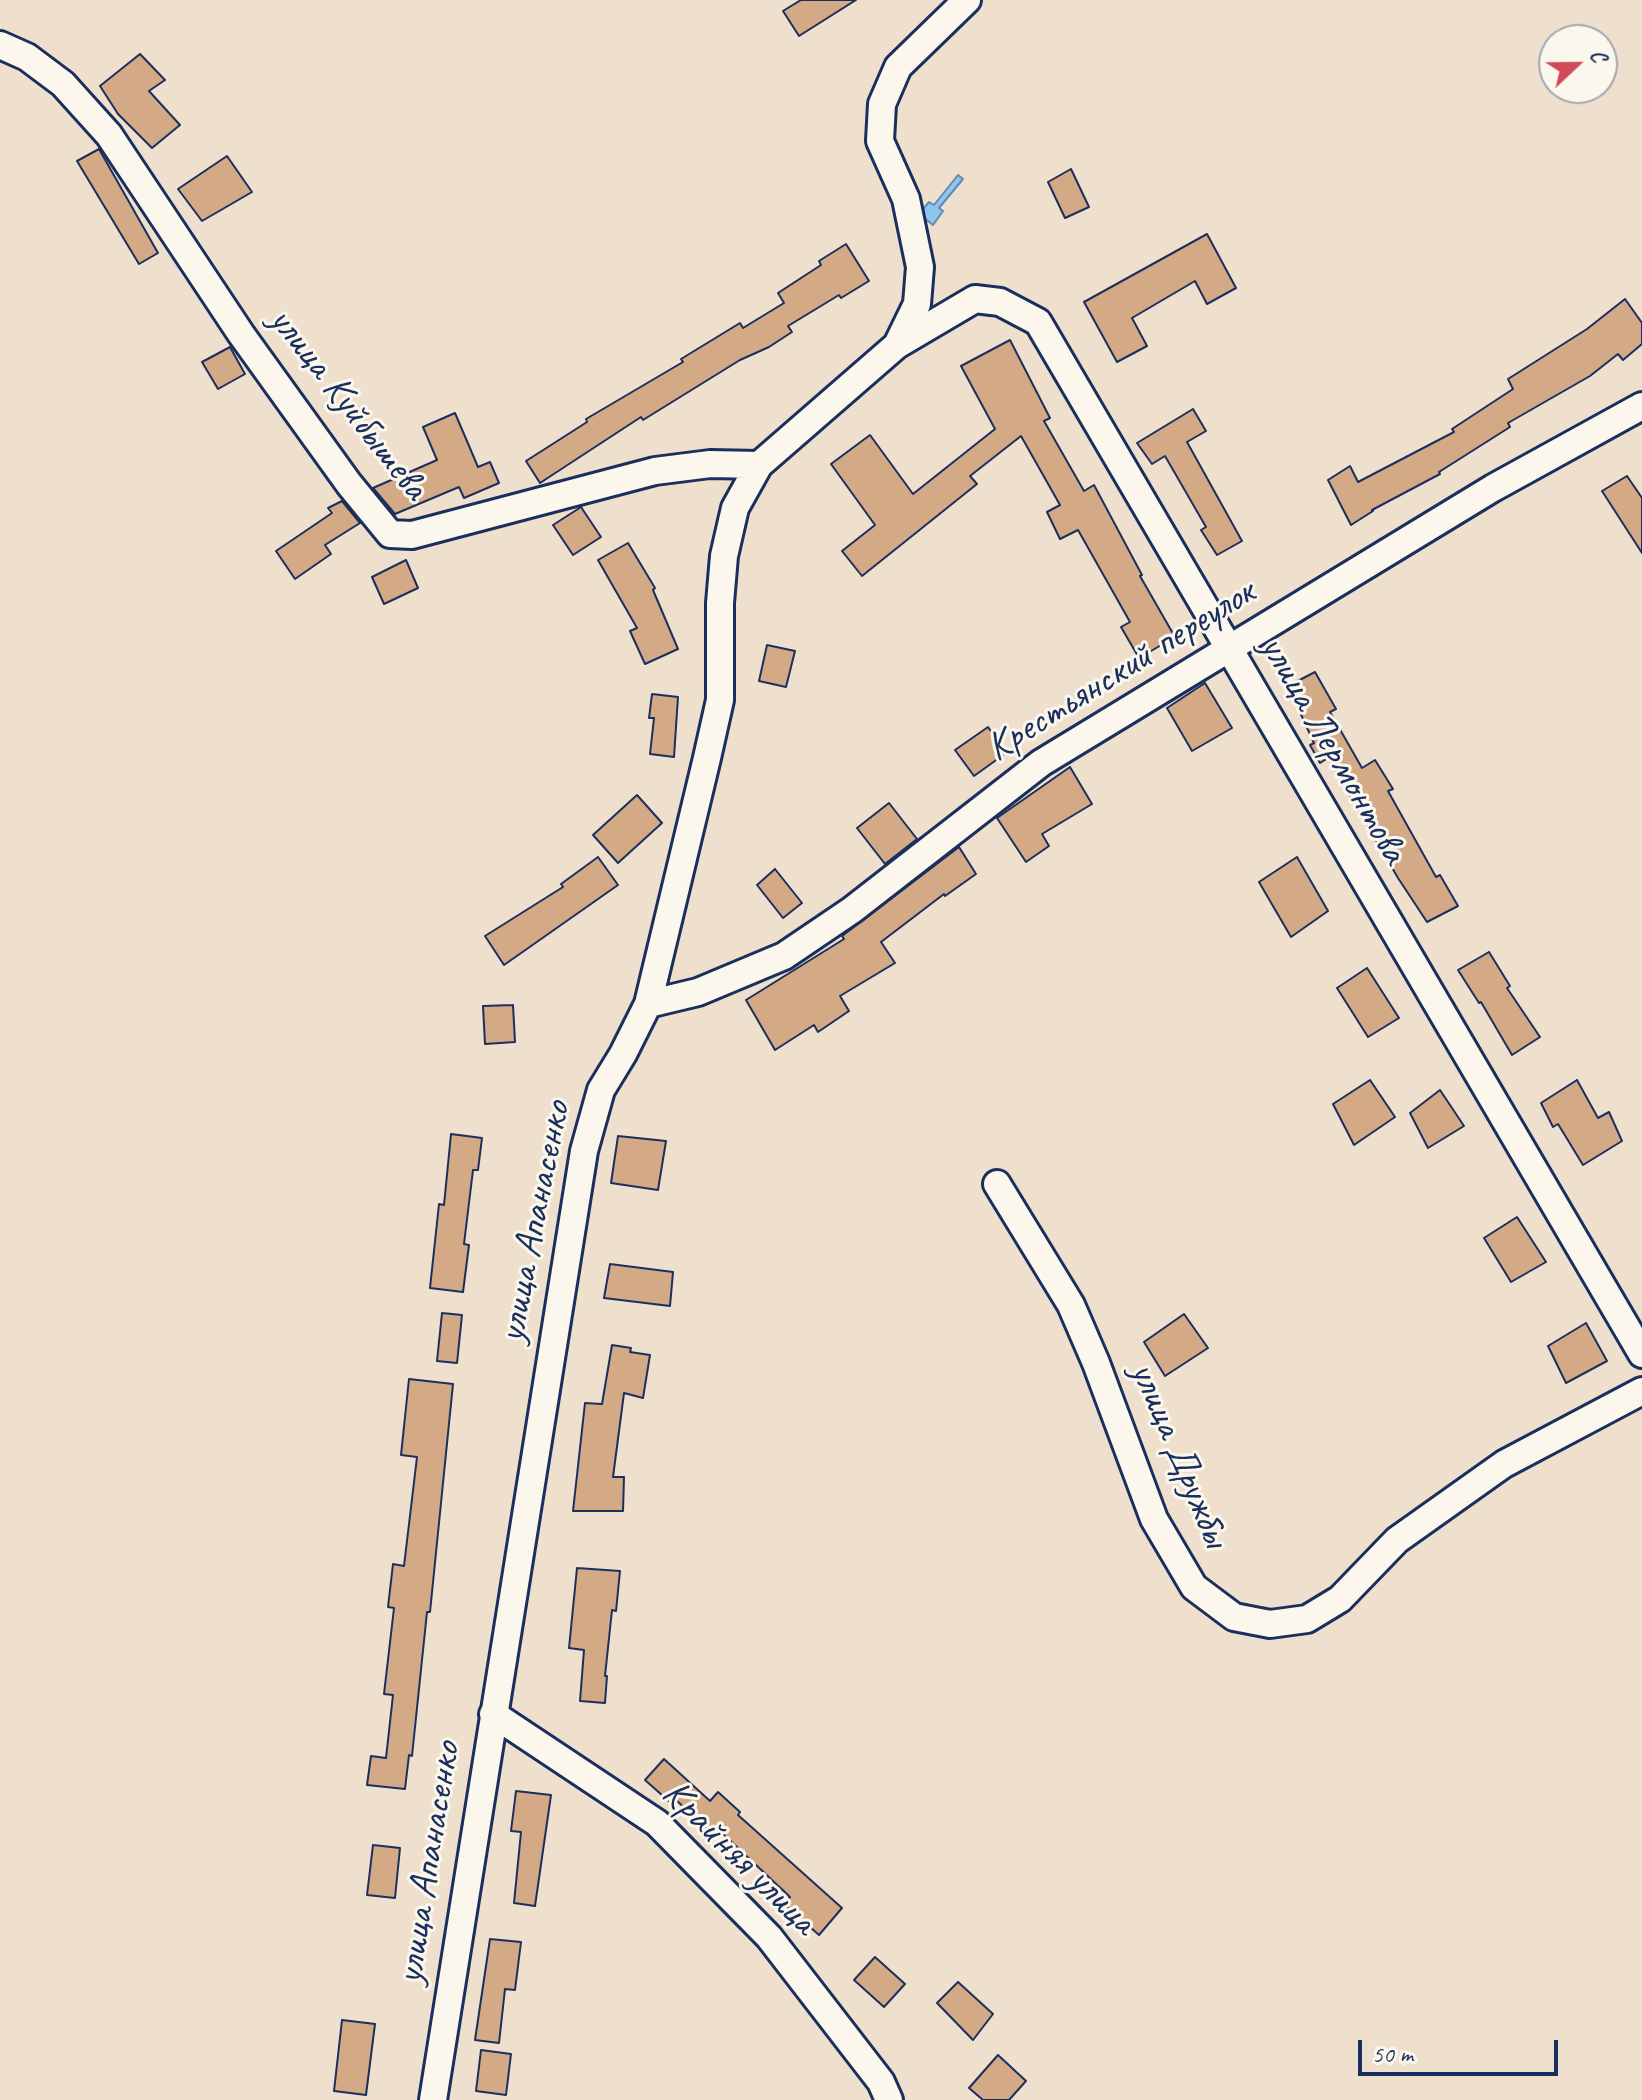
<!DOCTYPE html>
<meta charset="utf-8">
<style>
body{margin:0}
#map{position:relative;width:1642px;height:2100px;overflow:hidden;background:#efe0cd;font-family:Caveat,sans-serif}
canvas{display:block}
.north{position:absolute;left:1538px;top:24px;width:80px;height:80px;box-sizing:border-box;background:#fbf7ec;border:2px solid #a1a7b3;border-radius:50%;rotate:68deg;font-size:22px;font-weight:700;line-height:32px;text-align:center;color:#1b2f5e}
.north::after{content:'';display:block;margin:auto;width:28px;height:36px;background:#d1495b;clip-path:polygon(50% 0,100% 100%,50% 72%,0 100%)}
.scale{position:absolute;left:1358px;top:2040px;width:200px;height:36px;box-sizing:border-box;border:4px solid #1b2f5e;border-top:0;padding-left:10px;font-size:24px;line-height:28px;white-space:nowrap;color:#1b2f5e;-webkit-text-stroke:6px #fbf7ec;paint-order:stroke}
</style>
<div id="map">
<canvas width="1642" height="2100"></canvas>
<div class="north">С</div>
<div class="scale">50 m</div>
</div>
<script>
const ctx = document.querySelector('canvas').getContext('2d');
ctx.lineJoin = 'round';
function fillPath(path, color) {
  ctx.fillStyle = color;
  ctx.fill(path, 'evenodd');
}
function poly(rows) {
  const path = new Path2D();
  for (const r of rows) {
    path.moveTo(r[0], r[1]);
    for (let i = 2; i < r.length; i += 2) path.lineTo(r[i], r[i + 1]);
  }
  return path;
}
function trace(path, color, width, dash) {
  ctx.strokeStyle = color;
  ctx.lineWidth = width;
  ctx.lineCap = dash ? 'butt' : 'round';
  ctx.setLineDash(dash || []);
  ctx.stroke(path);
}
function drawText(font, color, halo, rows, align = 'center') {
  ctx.font = font + ' Caveat,sans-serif';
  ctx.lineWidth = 6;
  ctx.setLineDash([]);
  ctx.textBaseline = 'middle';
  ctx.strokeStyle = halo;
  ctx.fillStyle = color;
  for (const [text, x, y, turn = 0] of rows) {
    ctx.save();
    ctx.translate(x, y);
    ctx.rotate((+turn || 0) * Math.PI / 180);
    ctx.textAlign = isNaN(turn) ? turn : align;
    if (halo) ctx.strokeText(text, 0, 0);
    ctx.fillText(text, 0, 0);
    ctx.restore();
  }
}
const water = poly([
 [958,175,963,179,939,208,943,211,933,225,919,214,929,202,934,205,958,175]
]);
fillPath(water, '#8fc6ed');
trace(water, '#618ab4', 2);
const building = poly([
 [801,0,856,0,799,36,783,11,801,0],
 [140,54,165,80,149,91,180,125,152,148,118,114,100,86,140,54],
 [99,149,158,253,139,264,77,161,99,149],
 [227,156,252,192,202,221,178,189,227,156],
 [1071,169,1089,207,1065,218,1048,182,1071,169],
 [1207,234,1236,288,1207,304,1195,281,1132,318,1147,346,1117,362,1084,302,1207,234],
 [846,244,869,281,841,298,839,295,788,326,792,332,769,347,740,360,643,420,641,417,540,483,526,461,587,422,586,419,683,362,681,359,740,323,743,328,784,303,778,293,821,265,819,261,846,244],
 [1625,299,1642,323,1642,344,1623,360,1618,354,1590,376,1508,423,1510,427,1439,472,1440,474,1372,510,1373,511,1351,525,1328,480,1350,466,1358,482,1454,432,1452,429,1513,389,1508,379,1587,329,1625,299],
 [1010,340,1050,418,1044,421,1084,491,1094,485,1142,575,1140,576,1175,637,1139,658,1121,627,1130,622,1078,530,1060,539,1047,512,1060,505,1021,436,970,476,977,484,862,576,842,551,875,525,831,464,870,435,913,494,995,429,961,366,1010,340],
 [230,347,245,374,218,389,202,362,230,347],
 [1193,409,1206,431,1187,442,1242,541,1217,555,1201,530,1206,527,1165,456,1152,464,1137,443,1193,409],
 [455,413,478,467,490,462,499,483,464,498,459,487,395,514,373,488,437,460,423,427,455,413],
 [1627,476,1642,498,1642,553,1602,491,1627,476],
 [342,501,360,523,325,545,331,554,295,579,276,551,332,513,328,508,342,501],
 [581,507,601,537,573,555,553,525,581,507],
 [628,543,655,588,653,590,678,649,645,664,630,631,637,628,598,560,628,543],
 [406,560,418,588,384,604,372,577,406,560],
 [767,645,795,651,786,687,759,681,767,645],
 [1315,672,1336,709,1330,712,1362,768,1375,760,1393,789,1388,791,1436,877,1440,875,1458,906,1427,922,1398,878,1328,758,1320,763,1310,745,1314,743,1288,686,1315,672],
 [1205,683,1232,728,1192,751,1167,708,1205,683],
 [652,694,678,697,674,757,650,754,654,718,649,718,652,694],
 [988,727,1006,753,974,776,955,750,988,727],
 [1070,767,1092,804,1042,834,1049,846,1026,862,997,818,1070,767],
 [637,795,662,823,618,863,593,835,637,795],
 [889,803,917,839,885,864,857,828,889,803],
 [959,847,976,874,945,896,944,894,881,942,895,963,840,996,849,1011,818,1032,814,1025,775,1050,746,1000,844,939,842,936,959,847],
 [598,857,618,885,504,965,485,936,563,887,561,884,598,857],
 [1297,857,1328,911,1291,937,1259,882,1297,857],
 [775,869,802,903,783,918,757,885,775,869],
 [1489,952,1510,986,1507,988,1540,1037,1512,1055,1481,1002,1479,1003,1458,970,1489,952],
 [1367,968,1399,1018,1368,1037,1337,988,1367,968],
 [513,1005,515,1042,485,1044,483,1006,513,1005],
 [1370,1080,1395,1117,1354,1145,1333,1104,1370,1080],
 [1577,1080,1598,1118,1609,1112,1622,1141,1583,1165,1558,1124,1553,1127,1541,1103,1577,1080],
 [1440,1090,1464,1126,1428,1148,1410,1113,1440,1090],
 [451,1134,482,1138,478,1170,473,1170,464,1244,469,1245,463,1292,430,1288,439,1204,444,1205,451,1134],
 [618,1136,666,1141,658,1190,611,1183,618,1136],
 [1517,1217,1546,1262,1511,1282,1484,1238,1517,1217],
 [610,1264,673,1272,670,1306,604,1298,610,1264],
 [442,1313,462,1315,457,1363,437,1361,442,1313],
 [1184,1314,1208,1348,1165,1376,1144,1342,1184,1314],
 [1586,1323,1607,1361,1566,1383,1548,1346,1586,1323],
 [612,1345,631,1348,630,1352,650,1355,643,1398,624,1393,613,1477,624,1477,623,1511,573,1511,585,1403,602,1404,612,1345],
 [409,1379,453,1384,430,1612,427,1612,412,1756,409,1755,405,1789,367,1785,371,1756,386,1758,393,1695,384,1694,394,1608,388,1607,393,1564,404,1566,417,1457,401,1455,409,1379],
 [577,1568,620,1571,616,1611,612,1610,605,1676,607,1676,605,1703,580,1701,584,1650,569,1648,577,1568],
 [664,1759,710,1801,718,1792,740,1812,738,1815,842,1908,819,1935,784,1904,790,1897,722,1833,717,1838,676,1800,672,1804,645,1780,664,1759],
 [516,1791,551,1795,535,1906,514,1903,521,1832,511,1831,516,1791],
 [373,1845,400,1848,395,1898,367,1895,373,1845],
 [490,1939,521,1942,515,1990,505,1989,499,2043,475,2040,490,1939],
 [875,1957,905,1984,884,2007,854,1980,875,1957],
 [958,1982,993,2014,973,2040,937,2003,958,1982],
 [342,2020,375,2024,366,2095,334,2091,342,2020],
 [481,2050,511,2054,506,2095,476,2091,481,2050],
 [998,2055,1026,2081,1009,2100,983,2100,969,2088,998,2055]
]);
fillPath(building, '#d4a985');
trace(building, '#1b2f5e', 2);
const minor = poly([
 [0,45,27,57,63,84,109,135,241,334,349,484,390,534,412,535,655,471,710,464,759,465],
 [897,345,917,304,920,267,906,199,880,141,882,104,898,67,967,0],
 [648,1004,698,992,784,956,852,910,1041,763,1493,488,1642,406],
 [997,1184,1071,1305,1096,1363,1154,1519,1194,1587,1234,1617,1270,1624,1307,1619,1340,1599,1397,1540,1504,1464,1642,1391],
 [493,1714,657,1823,769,1937,881,2082,889,2100],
 [433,2100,584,1151,601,1090,623,1054,648,1004,707,758,720,700,720,603,724,556,735,508,759,465,897,345,975,299,1000,302,1038,322,1642,1354]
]);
trace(minor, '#1b2f5e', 32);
trace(minor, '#fbf7ec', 26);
drawText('40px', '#1b2f5e', '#fbf7ec', [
 ["улица Куйбышева",348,404,52],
 ["Крестьянский переулок",1121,671,-32],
 ["улица Лермонтова",1333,750,60],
 ["улица Апанасенко",535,1222,-79],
 ["улица Дружбы",1179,1455,67],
 ["Крайняя улица",739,1858,45],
 ["улица Апанасенко",429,1863,-81]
]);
</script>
